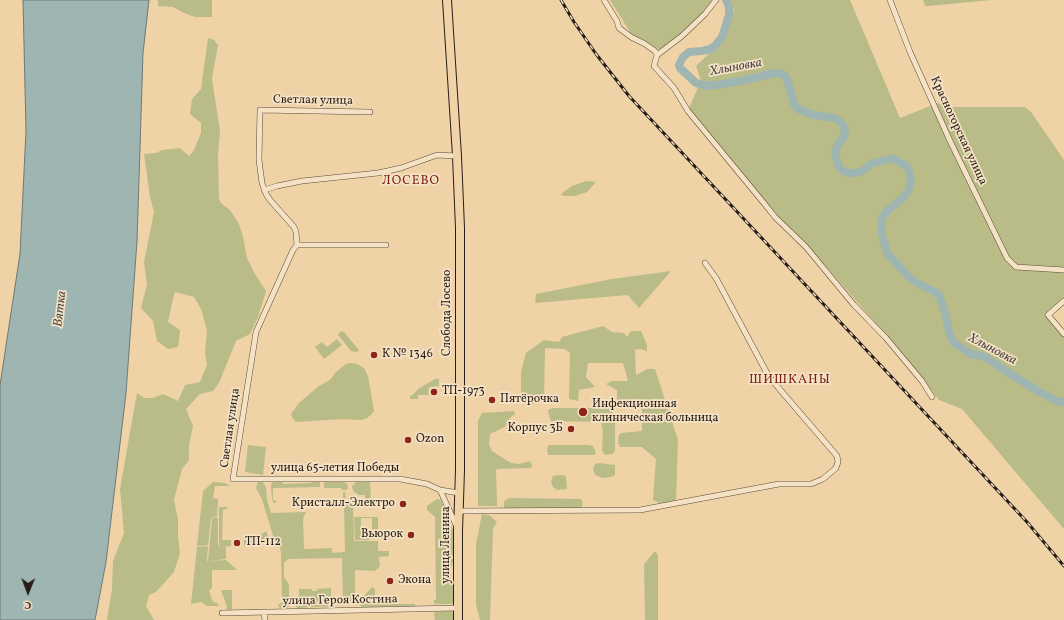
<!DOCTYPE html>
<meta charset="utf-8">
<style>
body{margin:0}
#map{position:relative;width:1064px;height:620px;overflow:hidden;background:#efd2a6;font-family:Vollkorn,serif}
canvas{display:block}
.north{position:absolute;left:8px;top:572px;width:40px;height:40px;-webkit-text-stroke:3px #f5e2c5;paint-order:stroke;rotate:181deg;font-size:11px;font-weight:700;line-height:16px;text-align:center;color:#281e17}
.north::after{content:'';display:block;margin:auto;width:14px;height:18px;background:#281e17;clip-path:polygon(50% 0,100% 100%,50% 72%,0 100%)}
</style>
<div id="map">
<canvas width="1064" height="620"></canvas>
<div class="north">С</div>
</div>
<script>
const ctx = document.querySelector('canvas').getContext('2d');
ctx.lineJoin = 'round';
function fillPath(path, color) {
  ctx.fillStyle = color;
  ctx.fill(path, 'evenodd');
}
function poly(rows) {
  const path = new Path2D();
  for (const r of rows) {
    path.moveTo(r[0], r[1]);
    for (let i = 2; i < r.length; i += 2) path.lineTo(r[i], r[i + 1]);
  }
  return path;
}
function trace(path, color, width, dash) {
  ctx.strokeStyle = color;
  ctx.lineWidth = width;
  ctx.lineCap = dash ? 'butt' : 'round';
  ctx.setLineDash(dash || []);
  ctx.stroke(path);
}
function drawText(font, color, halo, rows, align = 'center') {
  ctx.font = font + ' Vollkorn,serif';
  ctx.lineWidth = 3.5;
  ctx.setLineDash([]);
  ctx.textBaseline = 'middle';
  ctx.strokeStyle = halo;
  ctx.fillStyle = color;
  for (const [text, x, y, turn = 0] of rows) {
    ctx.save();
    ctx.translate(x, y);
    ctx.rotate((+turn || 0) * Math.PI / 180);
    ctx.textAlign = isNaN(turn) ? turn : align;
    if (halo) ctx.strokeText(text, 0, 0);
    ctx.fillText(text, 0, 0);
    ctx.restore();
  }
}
fillPath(poly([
 [158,0,212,0,212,17,195,17,184,13,173,7,158,6],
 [610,0,716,0,663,51,632,35],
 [722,0,850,0,900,118,938,103,948,107,1025,107,1031,112,1064,160,1064,304,1049,317,1064,335,1064,529,962,409,939,400,891,341,826,266,781,220,689,108,701,81,696,66,715,48,727,29,734,9],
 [923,0,991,0,929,6,925,6],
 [208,38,214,40,218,45,212,79,220,131,218,154,219,199,221,203,230,210,239,224,243,237,247,258,255,274,266,291,258,317,250,334,236,341,219,383,213,391,200,394,186,409,193,426,189,445,189,460,182,469,174,500,178,519,178,537,180,553,174,572,156,592,149,595,146,606,154,620,107,620,112,589,113,561,124,533,120,489,137,393,144,398,153,398,163,394,178,401,185,385,200,382,207,365,205,352,207,330,201,309,194,297,175,292,172,303,168,322,180,330,178,347,168,349,157,341,153,321,141,308,147,284,144,262,154,212,150,197,144,154,156,153,162,150,180,148,189,156,194,150,201,133,201,123,190,114,192,99,201,89],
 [586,181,596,182,587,192,575,196,563,196,561,194,572,186],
 [671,271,639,308,628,295,535,303,536,294,612,279],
 [603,326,612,332,624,333,627,337,631,331,641,331,647,345,647,351,640,349,635,350,636,375,647,369,655,369,675,431,678,439,676,502,664,505,653,500,656,459,642,447,620,447,618,442,619,435,621,433,642,431,642,410,635,403,617,404,617,390,606,384,612,381,628,381,623,363,588,363,586,377,595,387,579,390,578,401,569,399,570,353,565,349,545,348,544,399,539,403,524,404,521,397,521,371,526,353,544,340,559,342,562,337],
 [341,331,344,332,359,350,357,352,351,351,339,336,338,334],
 [337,339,342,345,324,359,315,347,322,342,327,347],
 [351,363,357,364,364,368,368,376,374,411,372,414,367,418,361,420,343,419,296,422,292,417,291,414,299,403,319,386,330,380,336,372,346,364],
 [435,379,439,379,439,386,429,387,428,395,418,395,418,399,410,399,410,396,413,395,418,389],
 [553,408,610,408,615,416,615,451,612,454,605,455,602,451,603,431,601,422,551,421,549,416,548,410],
 [514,411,515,414,509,419,505,427,490,434,489,444,492,451,511,463,519,464,530,461,532,465,531,468,498,469,496,470,497,506,478,506,478,421,482,413],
 [248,445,266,447,263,475,245,472],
 [549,445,588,445,593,446,596,453,594,455,548,455,547,448],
 [599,463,615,465,615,475,611,477,603,478,595,475,593,469,595,464],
 [562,475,566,476,567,489,557,490,553,487,551,482,553,476],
 [262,481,266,487,267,500,271,513,306,512,303,519,304,549,332,548,332,553,345,552,344,503,343,503,343,492,345,492,346,503,353,503,354,541,378,541,378,551,389,551,389,556,379,557,380,566,375,571,355,570,355,603,343,604,342,558,288,559,284,563,284,577,289,584,289,605,290,606,287,608,280,608,278,606,279,604,282,603,281,551,278,543,275,542,262,499,256,488,258,482],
 [275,481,283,481,283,484,311,483,312,481,318,481,320,483,320,487,273,488,273,500,276,501,276,503,274,503,272,500,271,484],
 [327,481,343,481,347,484,348,488,346,490,342,490,341,488,324,488,324,483],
 [213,482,225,483,230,486,215,486,213,498,218,499,217,517,211,518,208,545,197,546,203,491],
 [356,482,370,482,371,502,359,503,359,499,365,499,365,495,359,495,353,491,352,486],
 [509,498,581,499,583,504,581,508,504,508,504,501],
 [437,499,441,500,454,533,455,555,451,568,451,583,453,586,455,594,454,603,450,604,437,604,434,603,434,600,436,600,435,517,427,510,427,506],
 [219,507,228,507,227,509,223,510,222,540,231,540,231,546,221,547,219,545],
 [482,514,489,515,497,522,493,529,490,620,480,620,476,605,476,544],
 [354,517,378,517,378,538,374,539,374,533,372,533,372,518,361,518,361,534,366,534,366,538,370,538,370,540,355,540],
 [212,518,218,518,218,545,220,547,226,547,226,559,208,561],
 [266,531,269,538,269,540,247,544,244,546,244,536,258,536],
 [208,546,207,561,226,560,237,570,212,570,212,588,209,591,213,602,217,603,219,606,207,606,201,602,191,604,197,547],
 [655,551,658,555,658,620,645,620,644,564],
 [372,587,375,589,375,600,388,599,383,604,415,604,415,606,362,607,360,605,363,597],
 [331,588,331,602,335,603,334,606,298,608,295,606,295,603,299,602,299,589,312,589,312,591,317,591,317,589],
 [221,590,232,590,232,608,231,610,226,609,226,608,227,607],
 [452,611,455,614,456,620,435,620,434,615,435,612]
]), '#b9bc87');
const water = poly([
 [23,0,149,0,143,53,137,241,126,393,106,562,95,620,0,620,0,385,20,254,26,131,23,0]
]);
fillPath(water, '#9eb5b2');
trace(water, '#6f7974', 1);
trace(poly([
 [726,0,729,7,729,15,722,37,715,46,710,49,702,51,689,52,683,57,679,65,680,68,696,83,708,86,742,81,770,74,778,73,785,76,787,79,794,104,798,109,813,115,834,118,840,121,844,127,845,132,843,138,838,144,835,153,838,166,843,171,850,173,856,173,864,170,871,164,889,159,894,159,906,166,909,171,911,178,910,184,908,191,903,198,888,210,882,218,882,235,887,253,909,277,917,283,935,292,939,295,946,315,949,332,953,342,972,355,979,355,988,359,1001,368,1038,391,1055,400,1064,403]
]), '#9eb5b2', 8);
const street = poly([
 [604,0,617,21,619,28,631,37,645,44,655,51,657,55,654,66,674,88,688,111,763,202,775,217,806,247,854,305,886,338,922,381,932,397],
 [890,0,910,52,951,143,1007,258,1016,267,1064,270],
 [657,55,682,36,705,14,716,0],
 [370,112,260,110,259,160,262,183,266,194,270,200,294,227,296,232,297,245,386,245],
 [264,190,277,186,302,181,378,173,401,168,437,155,457,156],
 [297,245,293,250,256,332,233,479,400,479,427,484,440,490,459,493],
 [1064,301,1048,315,1064,334],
 [440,490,457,527],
 [459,511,640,510,779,484,811,484,823,479,836,468,838,462,837,456,782,392,768,375,716,278,705,263],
 [264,612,265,620],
 [222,613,458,608]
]);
const primary = poly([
 [447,0,457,156,460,228,460,470,458,531,458,620]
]);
trace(street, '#5a4b3b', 6);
trace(primary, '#281e17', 10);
trace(street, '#f5e2c5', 5);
trace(primary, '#efd2a6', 8);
const rail = poly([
 [561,0,574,22,596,54,629,96,1027,522,1064,566]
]);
trace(rail, '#281e17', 3);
trace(rail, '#f5e2c5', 1.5, [4.5]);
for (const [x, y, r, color] of [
 [374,355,4,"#8f2418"],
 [434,392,4,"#8f2418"],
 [492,400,4,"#8f2418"],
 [583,412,5,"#8f2418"],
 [571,429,4,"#8f2418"],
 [408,440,4,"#8f2418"],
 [403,504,4,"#8f2418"],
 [411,535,4,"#8f2418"],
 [237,543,4,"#8f2418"],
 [390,581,4,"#8f2418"]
]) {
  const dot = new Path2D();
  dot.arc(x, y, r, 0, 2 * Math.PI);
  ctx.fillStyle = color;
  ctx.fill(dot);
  trace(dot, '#f5e2c5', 1.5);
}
drawText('12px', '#281e17', '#f5e2c5', [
 ["Светлая улица",313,101,1],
 ["Красногорская улица",958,131,65],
 ["Слобода Лосево",448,313,-90],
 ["Светлая улица",231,428,-82],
 ["улица 65-летия Победы",335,469],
 ["улица Ленина",447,545,-90],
 ["улица Героя Костина",340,601,-1]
]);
drawText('12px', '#281e17', '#f5e2c5', [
 ["К № 1346",382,355],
 ["ТП-1973",442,392],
 ["Пятёрочка",500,400],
 ["Инфекционная",592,405],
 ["клиническая больница",592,419],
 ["Корпус 3Б",563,429,"right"],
 ["Ozon",416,440],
 ["Кристалл-Электро",395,504,"right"],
 ["Вьюрок",403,535,"right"],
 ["ТП-112",245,543],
 ["Экона",398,581]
], 'left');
drawText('italic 13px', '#4b4b46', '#f5e2c5', [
 ["Хлыновка",736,68,-10],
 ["Вятка",61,309,-83],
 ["Хлыновка",992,350,28]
]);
ctx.letterSpacing = '1px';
drawText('13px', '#7a1f14', '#f5e2c5', [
 ["ЛОСЕВО",411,182],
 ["ШИШКАНЫ",790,381]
]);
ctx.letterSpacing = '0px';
</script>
